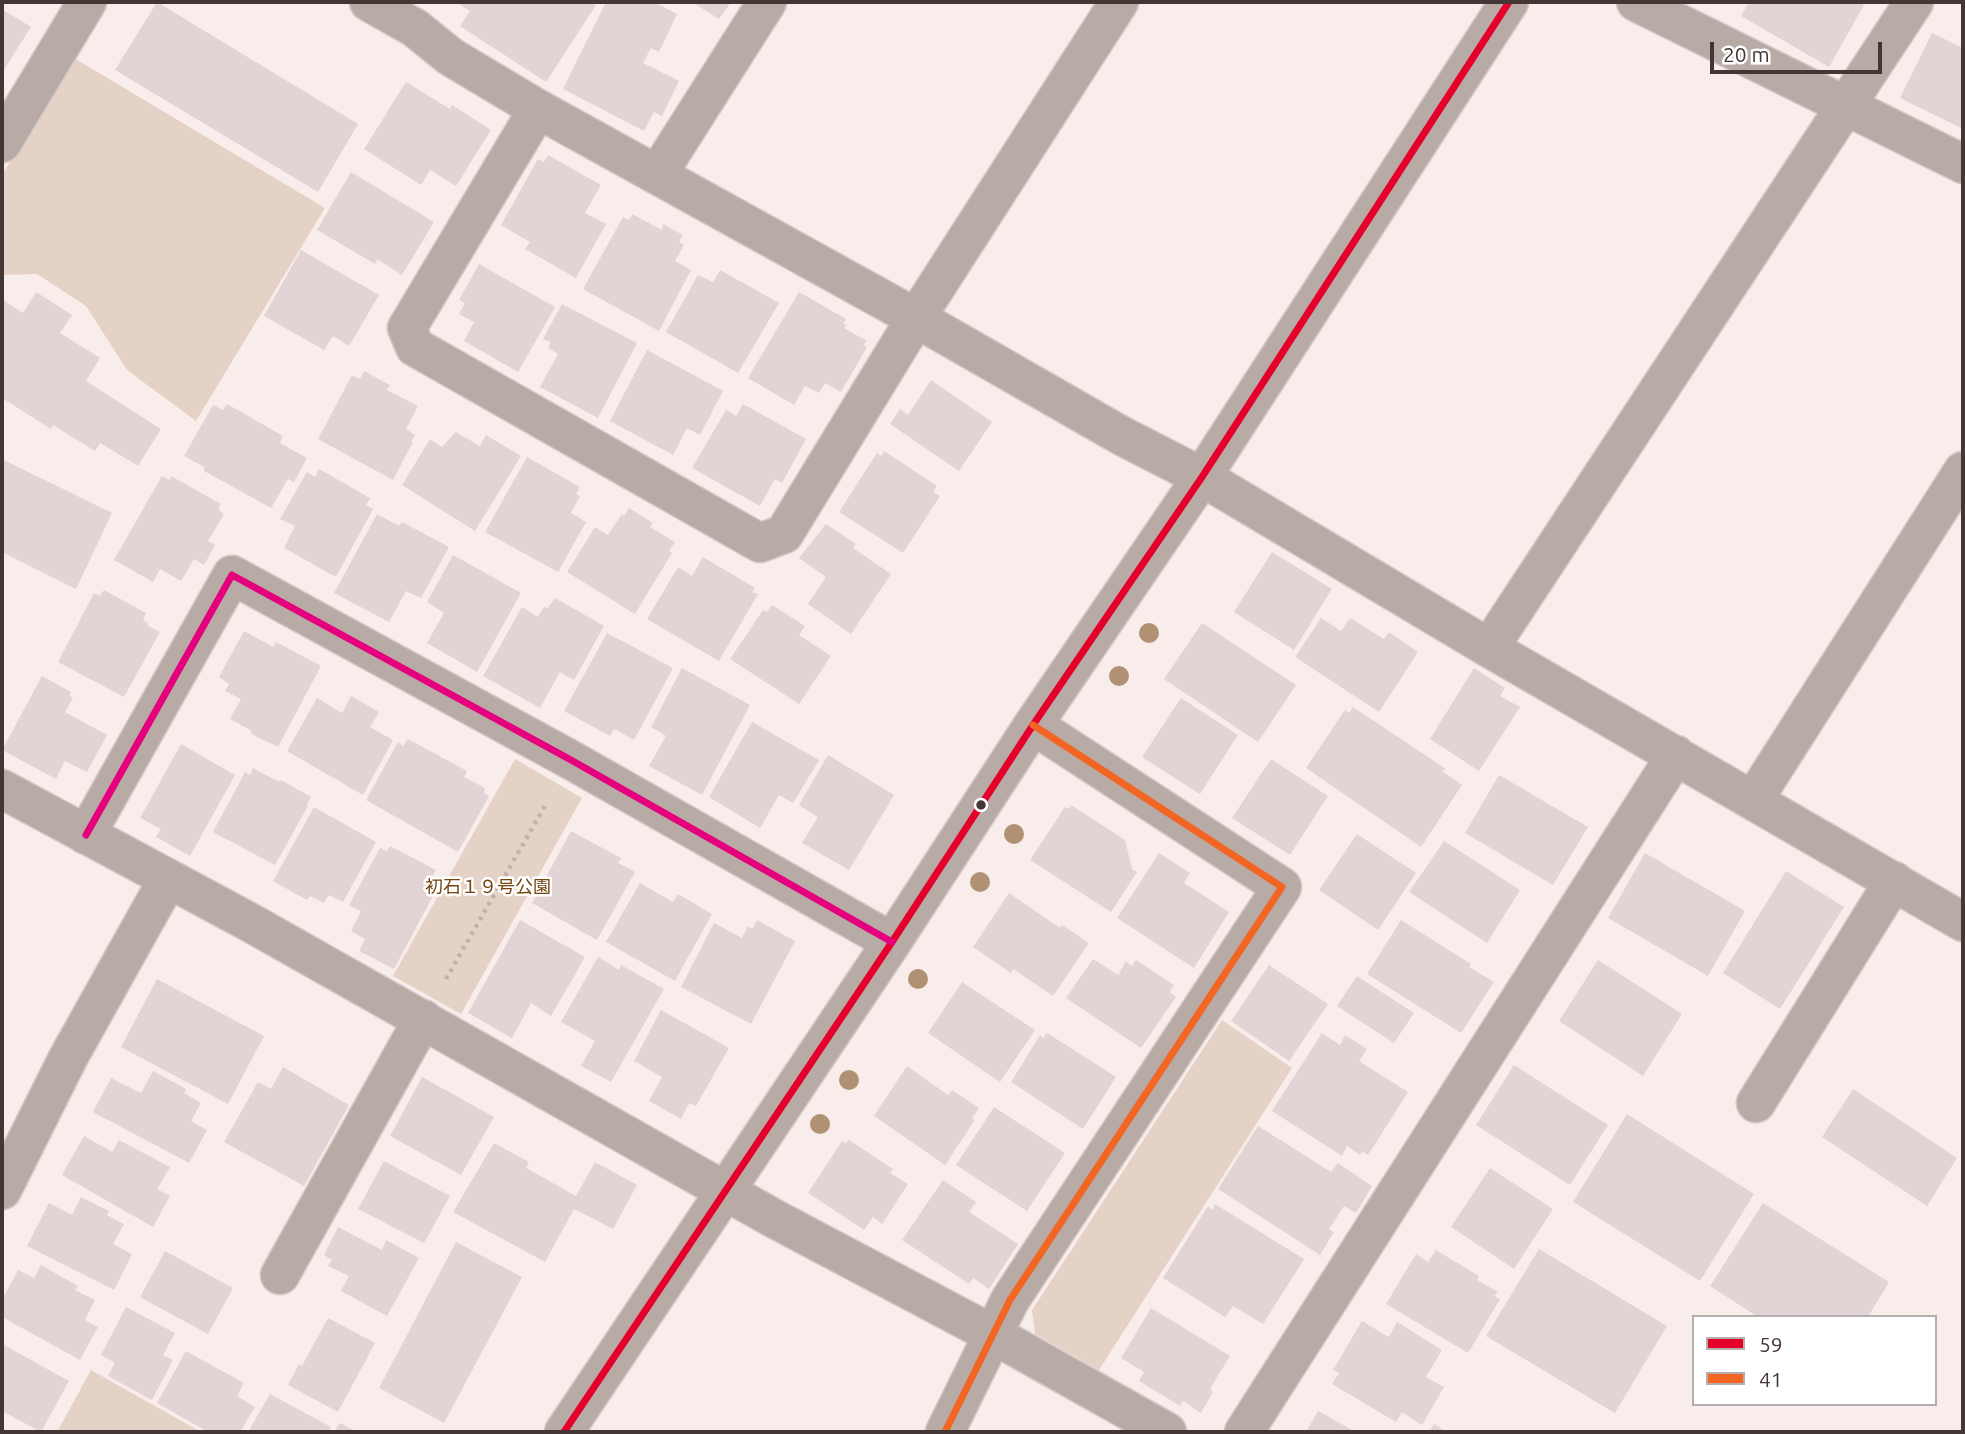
<!DOCTYPE html>
<meta charset="utf-8">
<style>
body{margin:0}
#map{position:relative;width:1965px;height:1434px;overflow:hidden;background:#f9edec;font-family:Ubuntu,sans-serif}
canvas{display:block}
.frame{position:absolute;inset:0;border:4px solid #443634;pointer-events:none}
.legend{position:absolute;left:1692px;top:1315px;width:245px;height:91px;box-sizing:border-box;background:#fff;border:2px solid #b4afae;margin:0;padding:9px 12px;list-style:none;font-size:21px;color:#443634}
.legend li{display:flex;align-items:center;gap:14px;height:35px}
.legend b{width:35px;border:2px solid #b4afae}
.scale{position:absolute;left:1710px;top:42px;width:172px;height:32px;box-sizing:border-box;border:4px solid #443634;border-top:0;padding-left:9px;font-size:21px;line-height:24px;white-space:nowrap;color:#443634;-webkit-text-stroke:5px #fff;paint-order:stroke}
</style>
<div id="map">
<canvas width="1965" height="1434"></canvas>
<div class="frame"></div>
<ul class="legend">
<li><b style="height:9px;background:#e4002b"></b>59</li>
<li><b style="height:9px;background:#f26522"></b>41</li>
</ul>
<div class="scale">20 m</div>
</div>
<script>
const ctx = document.querySelector('canvas').getContext('2d');
ctx.lineJoin = 'round';
function fillPath(path, color) {
  ctx.fillStyle = color;
  ctx.fill(path, 'evenodd');
}
function poly(rows) {
  const path = new Path2D();
  for (const r of rows) {
    path.moveTo(r[0], r[1]);
    for (let i = 2; i < r.length; i += 2) path.lineTo(r[i], r[i + 1]);
  }
  return path;
}
function trace(path, color, width, dash) {
  ctx.strokeStyle = color;
  ctx.lineWidth = width;
  ctx.lineCap = dash ? 'butt' : 'round';
  ctx.setLineDash(dash || []);
  ctx.stroke(path);
}
function drawText(font, color, halo, rows, align = 'center') {
  ctx.font = font + ' Ubuntu,"Noto Sans JP",sans-serif';
  ctx.lineWidth = 5;
  ctx.setLineDash([]);
  ctx.textBaseline = 'middle';
  ctx.strokeStyle = halo;
  ctx.fillStyle = color;
  for (const [text, x, y, turn = 0] of rows) {
    ctx.save();
    ctx.translate(x, y);
    ctx.rotate((+turn || 0) * Math.PI / 180);
    ctx.textAlign = isNaN(turn) ? turn : align;
    if (halo) ctx.strokeText(text, 0, 0);
    ctx.fillText(text, 0, 0);
    ctx.restore();
  }
}
fillPath(poly([
 [74,58,325,208,196,421,127,370,86,306,37,274,2,275,2,175],
 [515,759,582,798,461,1014,393,976],
 [1222,1020,1292,1068,1099,1370,1035,1334,1032,1310],
 [91,1370,201,1432,57,1432]
]), '#e5d2c6');
fillPath(poly([
 [157,2,358,124,318,192,115,70],
 [461,2,591,2,596,5,546,82,460,26,470,11,459,4],
 [606,2,654,2,677,14,659,52,651,48,643,63,679,81,662,116,654,112,644,131,563,89],
 [692,2,731,2,719,19],
 [1749,2,1859,2,1864,5,1829,67,1741,16],
 [2,9,31,27,2,73],
 [1932,33,1963,48,1963,129,1900,98],
 [406,82,450,109,452,105,491,130,456,186,430,170,421,185,364,149],
 [548,155,601,185,585,213,606,224,576,278,525,249,530,242,501,225,538,159,544,162],
 [351,172,434,222,402,275,377,259,375,264,317,230],
 [632,214,662,230,663,224,683,235,679,242,684,245,675,261,691,270,659,331,583,289,623,217,629,220],
 [301,250,379,295,349,346,333,336,324,350,264,316],
 [479,264,555,307,518,372,464,341,474,322,459,314,465,303,459,300],
 [720,270,779,303,738,373,666,332,698,275,713,282],
 [36,292,72,315,60,333,100,358,86,381,161,429,138,466,100,443,95,451,53,425,51,429,2,398,2,299,23,313],
 [799,292,846,319,843,324,847,325,844,328,867,341,863,345,867,347,841,392,825,383,819,393,805,386,794,405,748,378],
 [562,304,637,343,598,418,540,387,558,354,548,348,551,342,543,339],
 [647,350,723,391,700,435,687,428,673,455,610,421],
 [364,371,390,385,387,390,418,406,406,429,415,435,411,442,413,442,393,480,318,439,352,375,360,379],
 [931,380,992,422,959,471,890,424,900,409,908,415],
 [227,404,283,436,280,443,307,458,294,482,288,479,271,508,204,471,204,467,184,456,213,405,223,410],
 [743,404,806,439,782,483,775,479,760,506,692,468,726,410,736,416],
 [456,432,480,446,486,435,521,456,475,531,402,485,430,439,442,447],
 [884,451,937,486,933,492,940,496,903,553,839,512,877,453,881,456],
 [527,457,580,487,576,494,580,496,571,513,586,522,558,572,485,532],
 [2,459,112,513,76,589,2,552],
 [319,469,370,498,366,505,373,509,336,577,284,548,295,526,280,519,307,472,315,477],
 [162,476,169,480,171,476,221,504,218,509,224,514,208,541,215,545,204,565,194,559,181,581,160,569,153,582,114,560],
 [629,508,653,523,650,527,675,542,669,551,672,553,635,614,567,572,595,527,608,535,622,514,624,516],
 [377,514,399,526,402,522,449,547,421,598,406,591,389,622,334,593],
 [826,524,856,544,853,548,891,574,851,634,808,604,826,577,799,558],
 [1272,552,1332,589,1294,650,1234,612],
 [453,555,521,593,477,672,427,643,444,613,427,602],
 [703,557,755,588,752,592,758,594,719,661,647,619,678,567,692,576],
 [104,590,146,613,143,620,148,623,148,626,160,632,124,697,58,662,94,593,100,596],
 [555,598,604,626,574,680,560,672,540,708,483,676,522,607,538,617,544,607,548,608],
 [772,605,805,626,799,635,831,656,799,704,730,659,763,610,767,612],
 [1321,618,1341,631,1350,618,1384,639,1389,632,1418,652,1379,712,1295,657],
 [1202,623,1296,685,1258,742,1164,679],
 [244,631,273,647,276,642,321,666,278,747,251,734,252,731,230,719,241,699,225,691,229,684,219,677],
 [607,633,673,668,634,740,614,729,610,736,564,711],
 [682,668,750,705,702,795,649,766,666,736,651,727],
 [1474,668,1505,688,1500,696,1520,707,1479,771,1430,739],
 [42,676,71,692,69,695,73,698,65,712,107,735,87,772,65,761,56,779,2,750],
 [351,696,379,712,370,727,393,740,363,795,287,751,317,698,342,713],
 [1181,698,1238,735,1200,794,1142,757],
 [1353,707,1446,769,1442,771,1462,785,1421,847,1306,768,1345,710,1349,713],
 [752,722,819,760,793,803,779,795,760,828,709,797],
 [408,739,467,771,464,777,485,788,484,793,489,796,458,852,366,800,398,742,403,746],
 [181,744,235,775,190,856,156,837,161,829,140,818],
 [828,755,894,795,849,870,802,843,818,817,799,805],
 [1271,759,1328,796,1290,855,1232,818],
 [253,768,279,782,281,780,311,797,307,804,308,806,275,865,213,832,245,772,250,775],
 [1499,775,1588,827,1553,885,1465,833],
 [1071,805,1125,840,1132,869,1137,872,1111,912,1030,860,1065,807,1069,809],
 [314,807,376,842,343,902,329,895,324,903,310,896,307,900,273,881],
 [571,831,621,858,618,863,635,872,597,940,532,903],
 [1357,834,1416,873,1378,930,1319,890],
 [1444,841,1520,890,1487,943,1409,892],
 [390,846,436,870,431,878,440,883,394,969,359,951,365,939,351,931,361,911,349,905,380,848,387,851],
 [1159,853,1190,873,1184,883,1229,912,1194,968,1117,918],
 [1645,853,1745,911,1708,976,1608,918],
 [1786,871,1844,907,1780,1009,1723,973],
 [640,883,673,902,678,894,712,914,675,981,606,942],
 [1009,893,1060,928,1062,925,1089,943,1053,996,1013,969,1011,973,973,947],
 [520,920,585,957,551,1016,531,1003,512,1038,468,1013],
 [757,920,795,941,751,1024,681,987,714,923,742,938,748,926,752,929],
 [1401,920,1471,964,1469,967,1494,982,1461,1033,1367,974],
 [598,957,619,970,621,965,664,989,611,1082,581,1066,595,1041,561,1022],
 [1093,959,1118,975,1126,961,1132,966,1136,960,1174,985,1170,992,1176,997,1141,1048,1066,998],
 [1598,960,1682,1014,1643,1076,1559,1021],
 [1269,965,1328,1004,1289,1061,1231,1021],
 [1357,976,1414,1013,1394,1043,1337,1006],
 [157,979,264,1036,228,1104,121,1047],
 [962,982,1035,1030,1000,1082,928,1033],
 [661,1010,729,1048,696,1106,689,1103,681,1119,649,1101,662,1077,634,1061],
 [1047,1033,1116,1077,1083,1129,1011,1082,1040,1035,1043,1038],
 [1322,1033,1340,1045,1345,1035,1367,1049,1359,1061,1408,1092,1368,1155,1362,1151,1360,1155,1347,1146,1342,1156,1272,1111],
 [1514,1065,1608,1125,1570,1185,1476,1125],
 [907,1066,948,1095,952,1090,979,1108,972,1118,975,1120,945,1165,874,1116],
 [283,1067,349,1105,304,1186,224,1142,258,1082,271,1089],
 [153,1071,186,1089,184,1093,201,1103,191,1121,207,1130,189,1163,93,1112,111,1078,141,1093],
 [422,1077,494,1117,461,1175,390,1136],
 [1853,1089,1957,1158,1927,1206,1822,1137],
 [994,1107,1065,1153,1027,1211,956,1165],
 [1627,1114,1754,1194,1700,1281,1573,1202],
 [1258,1126,1331,1172,1338,1163,1372,1186,1356,1213,1344,1206,1329,1229,1334,1232,1320,1255,1218,1189],
 [84,1136,112,1152,119,1140,170,1167,157,1189,170,1196,153,1227,62,1175],
 [849,1140,893,1169,890,1173,908,1184,882,1224,873,1217,864,1230,808,1193,842,1141,846,1143],
 [494,1143,529,1162,526,1168,576,1196,595,1162,637,1185,613,1229,574,1209,545,1262,453,1212],
 [384,1161,450,1196,424,1243,358,1209],
 [1490,1168,1553,1209,1514,1269,1451,1227],
 [943,1180,976,1202,969,1212,1018,1244,989,1289,973,1278,969,1284,902,1240],
 [81,1197,109,1211,107,1215,124,1224,113,1244,132,1254,114,1290,27,1246,49,1203,72,1215],
 [1763,1203,1889,1282,1868,1317,1758,1317,1710,1286],
 [1215,1204,1304,1259,1263,1324,1233,1306,1225,1317,1163,1278,1208,1206,1212,1210],
 [338,1227,382,1250,386,1240,419,1258,387,1316,341,1291,349,1276,328,1266,332,1260,324,1255],
 [456,1242,522,1277,444,1423,379,1388],
 [1539,1249,1667,1326,1615,1413,1486,1336],
 [1436,1250,1479,1276,1477,1280,1498,1292,1494,1296,1500,1299,1468,1353,1386,1304,1416,1254,1428,1262],
 [165,1251,233,1288,208,1334,140,1297],
 [41,1265,78,1286,75,1290,95,1300,85,1320,98,1327,80,1360,2,1317,2,1300,18,1270,34,1278],
 [126,1307,175,1333,163,1355,173,1360,152,1400,108,1376,115,1363,101,1355],
 [1151,1308,1230,1356,1210,1389,1213,1392,1201,1413,1183,1401,1180,1406,1139,1381,1144,1372,1121,1358],
 [328,1318,375,1343,338,1412,288,1385,299,1364,302,1366],
 [1362,1321,1389,1337,1397,1322,1442,1350,1426,1377,1444,1387,1422,1425,1402,1412,1396,1422,1332,1384,1339,1373,1333,1370],
 [2,1344,69,1381,41,1432,2,1411],
 [186,1351,244,1383,237,1396,255,1407,240,1432,208,1432,157,1403],
 [270,1394,331,1427,328,1432,248,1432],
 [1318,1411,1356,1432,1306,1432],
 [340,1423,357,1432,334,1432],
 [1434,1424,1447,1432,1429,1432]
]), '#e2d3d4');
const minor = poly([
 [369,2,415,28,451,57,538,109,916,318,1122,436,1202,477,1489,648,1963,922],
 [1636,2,1963,164],
 [538,109,407,328,415,347,760,543,784,534,916,318,1119,2],
 [2,143,87,2],
 [657,175,767,2],
 [1489,648,1914,2],
 [2,789,251,923,773,1218,994,1335,1167,1432],
 [1754,799,1963,471],
 [86,835,232,575,571,760,892,942],
 [1756,1103,1894,881],
 [2,1190,68,1058,168,879],
 [280,1275,423,1019],
 [564,1432,892,942,1033,725,1202,477,1509,2],
 [945,1432,1010,1300,1282,887,1033,725],
 [1244,1432,1676,755]
]);
trace(minor, '#d4c9c8', 41);
trace(poly([
 [446,979,546,804]
]), '#beb2b0', 4.5, [3.5, 5]);
trace(minor, '#b8aba6', 38);
trace(poly([
 [564,1432,892,942,1033,725,1202,477,1509,2]
]), '#e4002b', 7);
trace(poly([
 [945,1432,1010,1300,1282,887,1033,725]
]), '#f26522', 7);
trace(poly([
 [86,835,232,575,571,760,892,942]
]), '#e5007d', 7);
ctx.fillStyle = '#b09173';
for (const [x, y] of [
 [1149,633],
 [1119,676],
 [1014,834],
 [980,882],
 [918,979],
 [849,1080],
 [820,1124]
]) {
  ctx.beginPath();
  ctx.arc(x, y, 10, 0, 2 * Math.PI);
  ctx.fill();
}
for (const [x, y, r, color] of [
 [981,805,6,"#443634"]
]) {
  const dot = new Path2D();
  dot.arc(x, y, r, 0, 2 * Math.PI);
  ctx.fillStyle = color;
  ctx.fill(dot);
  trace(dot, '#fff', 2.5);
}
drawText('18px', '#744510', '#fff', [
 ["初石１９号公園",488,887]
]);
</script>
